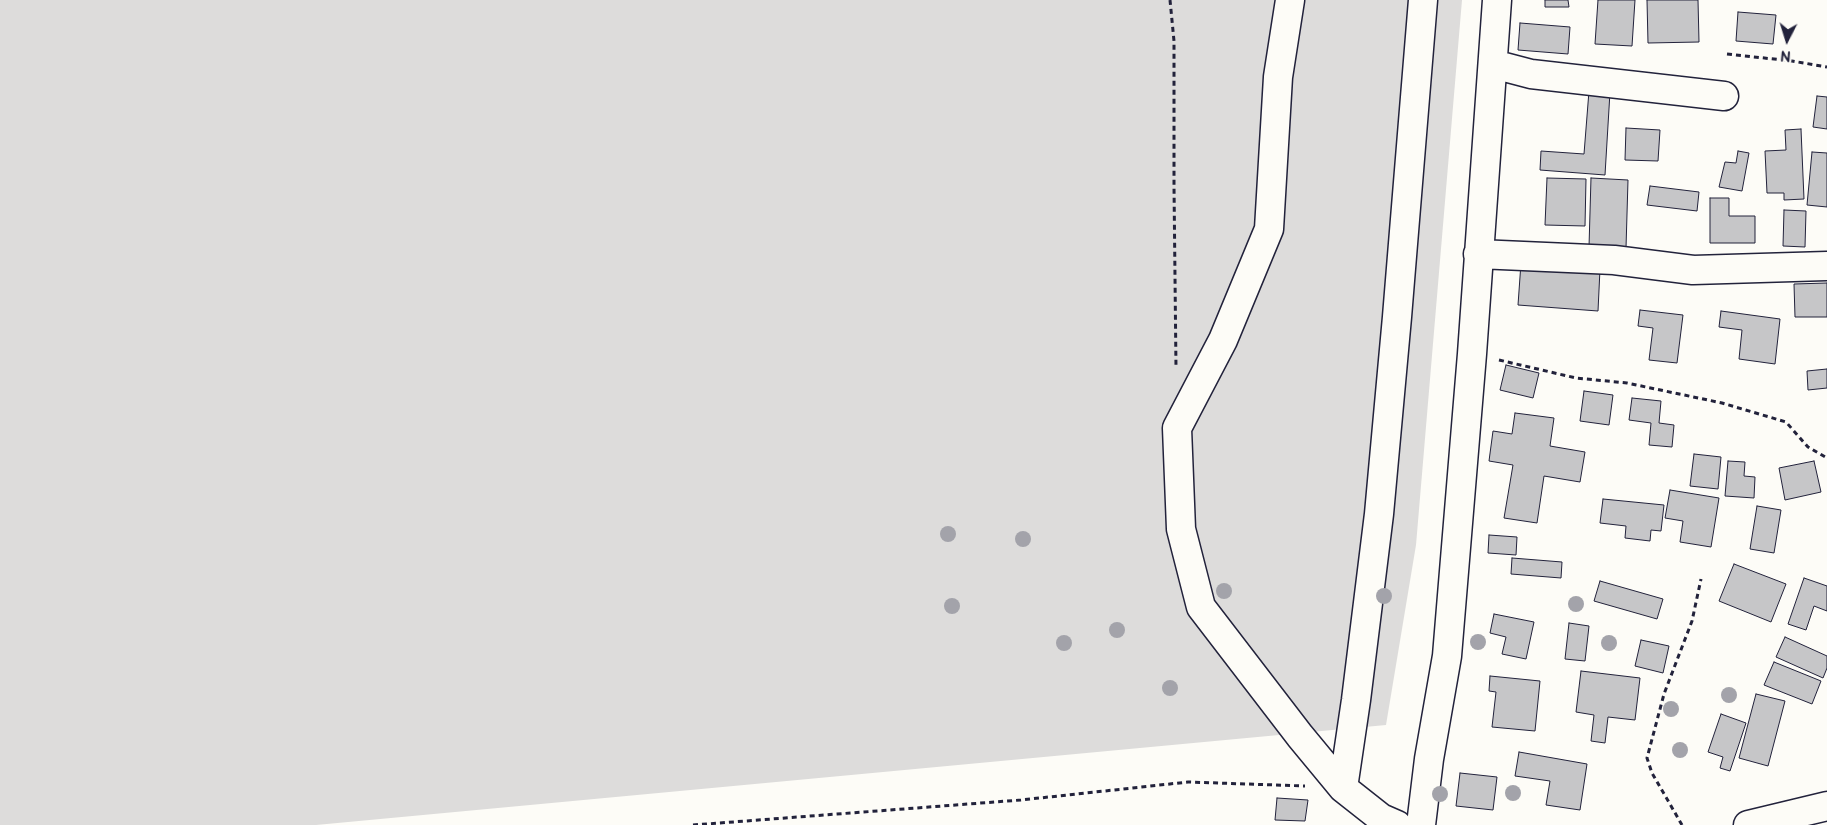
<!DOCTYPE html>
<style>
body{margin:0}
#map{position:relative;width:1827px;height:825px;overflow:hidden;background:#fdfcf7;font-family:"Balsamiq Sans",sans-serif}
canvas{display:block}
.north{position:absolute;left:1762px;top:15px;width:50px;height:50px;-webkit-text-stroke:4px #fdfcf7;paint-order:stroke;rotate:185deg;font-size:14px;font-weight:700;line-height:20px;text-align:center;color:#22223b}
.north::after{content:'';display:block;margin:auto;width:18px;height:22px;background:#22223b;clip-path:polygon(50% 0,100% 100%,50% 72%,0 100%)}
</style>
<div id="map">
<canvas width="1827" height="825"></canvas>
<div class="north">N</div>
</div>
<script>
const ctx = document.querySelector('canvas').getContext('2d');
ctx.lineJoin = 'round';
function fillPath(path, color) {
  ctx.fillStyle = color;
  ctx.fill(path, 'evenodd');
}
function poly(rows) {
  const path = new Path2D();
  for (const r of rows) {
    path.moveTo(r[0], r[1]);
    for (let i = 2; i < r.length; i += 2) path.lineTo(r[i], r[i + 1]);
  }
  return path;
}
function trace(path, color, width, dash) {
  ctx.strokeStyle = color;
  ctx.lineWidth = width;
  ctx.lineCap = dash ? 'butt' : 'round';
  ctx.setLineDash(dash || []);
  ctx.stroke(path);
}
fillPath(poly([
 [0,0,1462,0,1416,545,1386,725,316,825,0,825]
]), '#dddcdb');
const building = poly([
 [1545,0,1568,0,1569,7,1545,7,1545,0],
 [1598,0,1635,0,1632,46,1595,44,1598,0],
 [1647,0,1698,0,1699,42,1648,43,1647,0],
 [1738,12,1776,15,1773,44,1736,41,1738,12],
 [1520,23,1570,27,1568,54,1518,50,1520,23],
 [1589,91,1610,92,1605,175,1540,170,1541,151,1584,154,1589,91],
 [1817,96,1827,97,1827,129,1813,127,1817,96],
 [1626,128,1660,130,1658,161,1625,160,1626,128],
 [1801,129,1804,199,1784,200,1784,193,1767,193,1765,151,1786,150,1785,130,1801,129],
 [1738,151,1749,153,1742,191,1719,187,1725,162,1736,163,1738,151],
 [1812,152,1827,153,1827,207,1807,205,1812,152],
 [1547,178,1586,179,1585,226,1545,225,1547,178],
 [1591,178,1628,180,1626,248,1589,247,1591,178],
 [1650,186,1699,192,1697,211,1647,205,1650,186],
 [1710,198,1729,198,1729,216,1755,216,1755,243,1710,243,1710,198],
 [1784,210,1806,211,1805,247,1783,246,1784,210],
 [1521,263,1600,269,1598,311,1518,305,1521,263],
 [1827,283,1827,317,1795,317,1794,284,1827,283],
 [1640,310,1683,315,1677,363,1649,360,1653,328,1638,326,1640,310],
 [1721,311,1780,319,1775,364,1739,359,1742,330,1719,327,1721,311],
 [1506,365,1539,373,1533,398,1500,390,1506,365],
 [1827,369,1827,388,1808,390,1807,371,1827,369],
 [1584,391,1613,395,1609,425,1580,421,1584,391],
 [1632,398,1661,401,1659,423,1674,425,1672,447,1649,445,1651,423,1629,420,1632,398],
 [1515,413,1554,418,1550,446,1585,452,1580,482,1544,476,1537,523,1504,518,1513,465,1489,461,1493,431,1512,434,1515,413],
 [1694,454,1721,457,1718,489,1690,486,1694,454],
 [1728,461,1745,462,1744,476,1755,477,1754,498,1725,496,1728,461],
 [1814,461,1821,492,1785,500,1779,468,1814,461],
 [1670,490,1719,498,1711,547,1680,542,1683,521,1665,518,1670,490],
 [1603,499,1664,505,1661,531,1651,530,1650,541,1625,538,1626,526,1600,523,1603,499],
 [1757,506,1781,510,1774,553,1750,549,1757,506],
 [1489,535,1517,537,1516,555,1488,553,1489,535],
 [1512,558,1562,562,1561,578,1511,574,1512,558],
 [1734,564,1786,584,1771,622,1719,601,1734,564],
 [1804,578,1827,586,1827,611,1814,606,1806,630,1788,624,1804,578],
 [1600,581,1663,599,1657,619,1594,601,1600,581],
 [1494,614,1534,622,1526,659,1502,654,1506,637,1490,633,1494,614],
 [1569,623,1589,626,1585,661,1565,659,1569,623],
 [1785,637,1827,656,1827,668,1823,678,1776,657,1785,637],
 [1641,640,1669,646,1663,673,1635,666,1641,640],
 [1774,662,1821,681,1812,704,1764,685,1774,662],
 [1581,671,1640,678,1635,720,1608,717,1605,743,1591,741,1594,715,1576,712,1581,671],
 [1490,676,1540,681,1535,731,1492,727,1496,692,1489,691,1490,676],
 [1756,694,1785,701,1768,766,1739,758,1756,694],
 [1721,714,1746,723,1730,771,1720,768,1723,757,1708,752,1721,714],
 [1519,752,1587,764,1580,810,1546,805,1550,781,1515,776,1519,752],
 [1460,773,1497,777,1493,810,1456,806,1460,773],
 [1277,798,1308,800,1305,821,1275,820,1277,798]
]);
fillPath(building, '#c6c6c8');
trace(building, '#22223b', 1);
const minor = poly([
 [1290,0,1278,77,1269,229,1223,340,1177,428,1181,529,1201,607,1300,736,1343,788,1381,818,1397,825],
 [1493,64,1531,74,1724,96],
 [1478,254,1614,260,1693,270,1827,266],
 [1343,788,1356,700,1379,514,1397,317,1423,0],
 [1421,825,1429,759,1447,656,1472,354,1497,0],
 [1748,825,1827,806]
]);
trace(minor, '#22223b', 31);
trace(poly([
 [1170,0,1174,41,1174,186,1176,368],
 [1727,54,1792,61,1827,67],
 [1499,360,1576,378,1627,383,1722,403,1786,422,1808,447,1827,458],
 [693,825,1021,800,1188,782,1305,786],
 [1682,825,1652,773,1647,758,1664,694,1692,621,1701,579]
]), '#22223b', 3, [5, 4]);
trace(minor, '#fdfcf7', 28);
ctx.fillStyle = '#a3a3aa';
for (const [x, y] of [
 [948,534],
 [1023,539],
 [1224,591],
 [1384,596],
 [1576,604],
 [952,606],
 [1117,630],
 [1478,642],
 [1064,643],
 [1609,643],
 [1170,688],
 [1729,695],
 [1671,709],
 [1680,750],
 [1513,793],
 [1440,794]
]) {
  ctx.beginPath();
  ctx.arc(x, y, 8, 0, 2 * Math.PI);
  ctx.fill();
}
</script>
